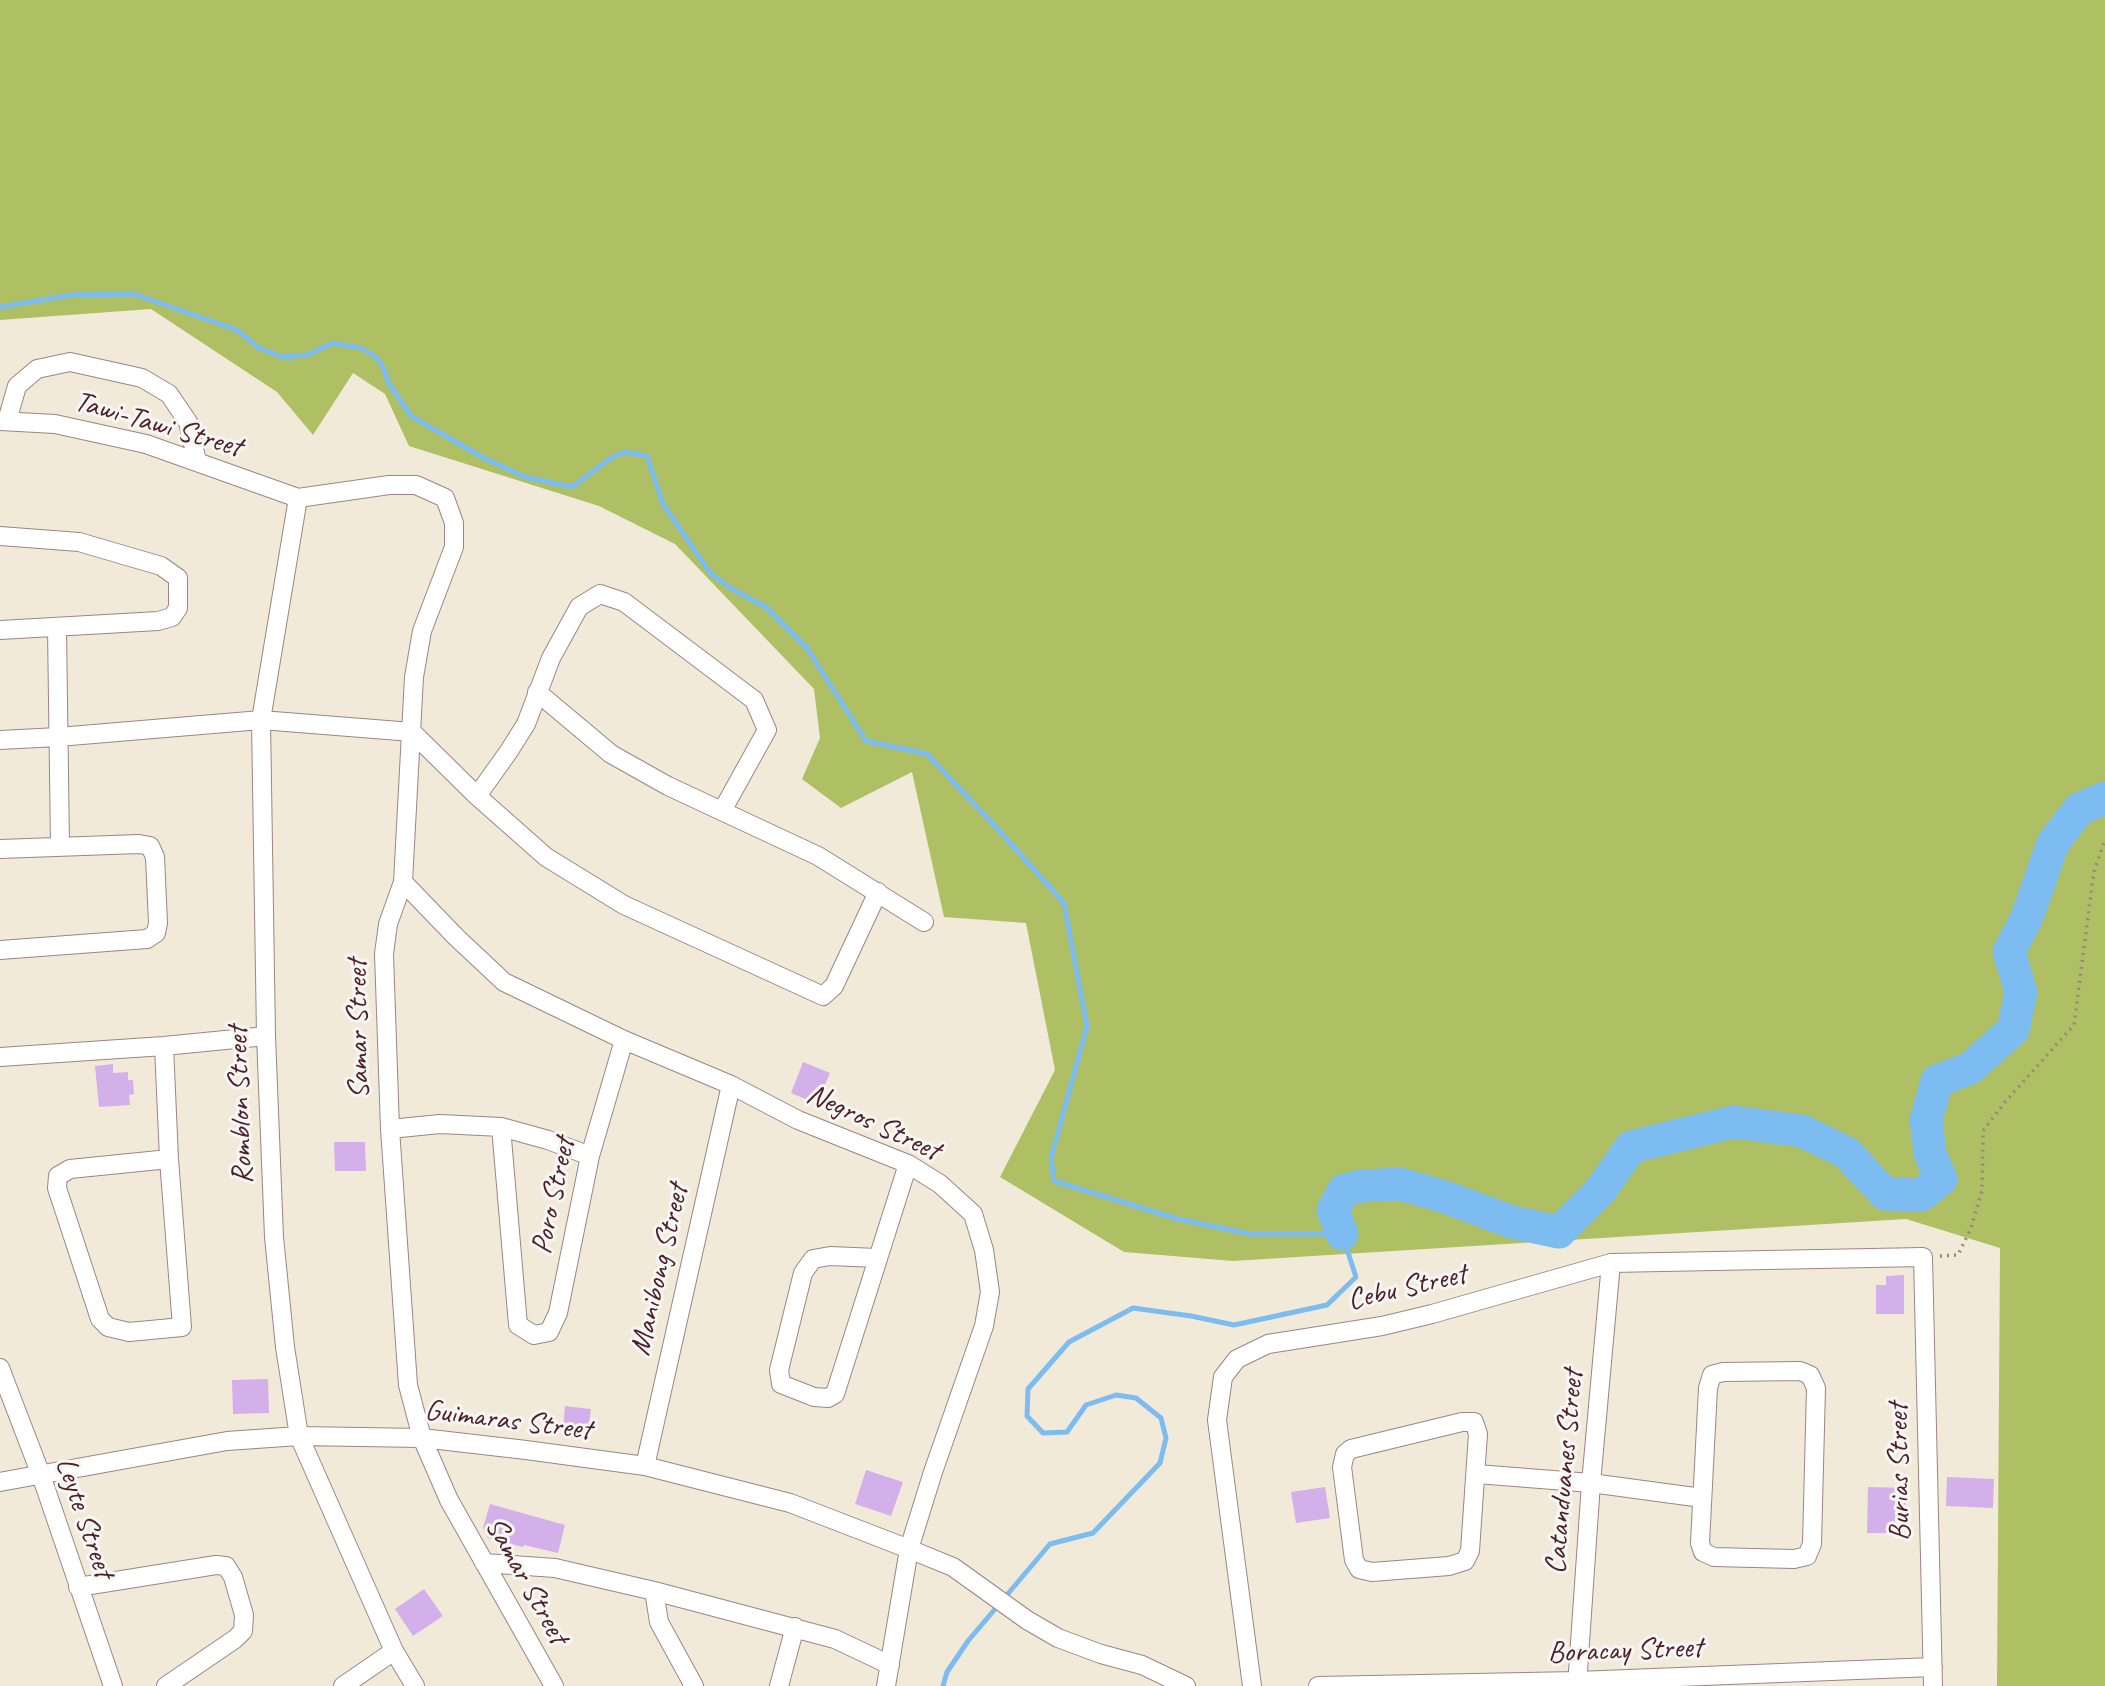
<!DOCTYPE html>
<style>
body{margin:0}
canvas{display:block;background:#f2ead9}
</style>
<canvas width="2105" height="1686"></canvas>
<script>
const ctx = document.querySelector('canvas').getContext('2d');
ctx.lineJoin = 'round';
function fillPath(path, color) {
  ctx.fillStyle = color;
  ctx.fill(path, 'evenodd');
}
function poly(rows) {
  const path = new Path2D();
  for (const r of rows) {
    path.moveTo(r[0], r[1]);
    for (let i = 2; i < r.length; i += 2) path.lineTo(r[i], r[i + 1]);
  }
  return path;
}
function trace(path, color, width, dash) {
  ctx.strokeStyle = color;
  ctx.lineWidth = width;
  ctx.lineCap = dash ? 'butt' : 'round';
  ctx.setLineDash(dash || []);
  ctx.stroke(path);
}
function drawText(font, color, halo, rows, align = 'center') {
  ctx.font = font + ' Caveat,sans-serif';
  ctx.lineWidth = 6;
  ctx.setLineDash([]);
  ctx.textBaseline = 'middle';
  ctx.strokeStyle = halo;
  ctx.fillStyle = color;
  for (const [text, x, y, turn = 0] of rows) {
    ctx.save();
    ctx.translate(x, y);
    ctx.rotate((+turn || 0) * Math.PI / 180);
    ctx.textAlign = isNaN(turn) ? turn : align;
    if (halo) ctx.strokeText(text, 0, 0);
    ctx.fillText(text, 0, 0);
    ctx.restore();
  }
}
fillPath(poly([
 [0,0,2105,0,2105,1686,1997,1686,2000,1248,1906,1219,1233,1261,1124,1252,1000,1177,1055,1070,1026,923,944,917,912,772,841,808,802,779,820,738,814,689,675,544,599,506,409,446,385,394,353,373,313,435,277,392,151,309,0,320]
]), '#aec063');
trace(poly([
 [0,307,71,295,134,294,237,330,259,348,282,357,307,355,333,343,361,348,377,358,384,369,388,382,411,416,482,457,525,477,572,487,612,457,625,452,647,456,663,504,711,574,732,589,766,607,807,648,866,741,927,754,995,826,1064,903,1087,1026,1051,1158,1054,1181,1178,1219,1250,1234,1342,1234,1356,1277,1327,1305,1234,1325,1191,1316,1133,1308,1069,1342,1028,1389,1027,1416,1043,1433,1067,1432,1086,1405,1116,1395,1136,1398,1161,1418,1166,1438,1160,1463,1093,1533,1050,1544,968,1641,947,1672,943,1686]
]), '#7cbcf0', 5);
trace(poly([
 [1342,1234,1333,1210,1344,1190,1361,1186,1400,1184,1445,1197,1512,1222,1559,1232,1600,1191,1631,1147,1733,1122,1802,1131,1847,1153,1885,1194,1921,1195,1941,1179,1930,1153,1926,1120,1937,1081,1970,1068,2013,1030,2021,992,2009,952,2027,917,2053,843,2079,809,2105,798]
]), '#7cbcf0', 33);
fillPath(poly([
 [803,1062,830,1073,817,1104,791,1093],
 [113,1064,113,1073,128,1072,128,1080,133,1080,134,1094,129,1095,130,1105,99,1107,95,1066],
 [334,1142,365,1142,366,1171,335,1171],
 [1904,1275,1904,1314,1876,1314,1876,1285,1886,1285,1886,1276],
 [268,1379,269,1413,233,1414,232,1380],
 [565,1406,591,1409,587,1440,562,1437],
 [866,1470,903,1482,891,1516,855,1504],
 [1947,1477,1994,1479,1993,1508,1946,1506],
 [1325,1487,1330,1518,1296,1523,1291,1492],
 [1868,1487,1906,1488,1905,1522,1889,1522,1889,1533,1867,1533],
 [490,1504,565,1525,558,1553,524,1545,523,1547,488,1538,483,1528],
 [424,1589,443,1616,413,1636,395,1609]
]), '#d3b0ea');
const minor = poly([
 [0,421,55,424,146,444,298,498,389,485,416,485,445,498,454,523,454,547,422,631,414,677,403,882,388,924,384,954,390,1129,408,1385,422,1438,449,1500,554,1686],
 [7,421,17,386,37,369,70,362,142,378,169,394,188,422,197,461],
 [298,498,261,720,266,1036,274,1237,285,1347,299,1436,394,1651,415,1686],
 [0,536,79,542,161,566,178,578,178,608,172,617,158,621,0,630],
 [57,628,60,846],
 [537,692,611,754,668,786,818,856,924,922],
 [0,740,58,737,261,720,412,732,477,796,546,857,624,905,823,996,834,986,878,892],
 [477,796,509,751,526,724,551,658,579,607,600,594,624,602,754,700,767,730,722,811],
 [0,849,139,844,150,846,155,857,158,923,156,933,147,939,0,950],
 [403,882,456,937,504,982,624,1040,731,1085,798,1120,908,1164,940,1184,973,1214,984,1250,990,1292,984,1326,933,1472,909,1549,886,1686],
 [164,1046,169,1159,182,1327,129,1332,108,1327,100,1319,57,1188,58,1176,70,1169,169,1159],
 [0,1057,164,1046,266,1036],
 [501,1127,518,1325,534,1335,549,1332,558,1313,590,1156,624,1040],
 [390,1129,440,1124,501,1127,548,1140,590,1156],
 [877,1258,830,1256,813,1259,803,1273,779,1370,781,1384,814,1397,828,1398,835,1394,908,1164],
 [0,1368,41,1475,113,1686],
 [1800,1371,1810,1375,1816,1388,1812,1544,1807,1556,1794,1559,1714,1557,1703,1552,1700,1543,1708,1388,1712,1375,1723,1372,1800,1371],
 [1462,1422,1474,1422,1478,1434,1470,1551,1465,1561,1449,1566,1372,1572,1359,1569,1354,1560,1342,1467,1345,1454,1351,1449,1462,1422],
 [645,1466,731,1085],
 [1477,1474,1591,1483,1702,1498],
 [0,1482,227,1441,299,1436,422,1438,526,1450,645,1466,790,1503,909,1549,953,1567,1027,1620,1058,1638,1101,1654,1142,1665,1186,1686],
 [484,1563,555,1568,654,1591,835,1639,890,1665],
 [78,1587,216,1565,226,1566,233,1577,244,1615,243,1631,235,1639,166,1686],
 [654,1591,659,1622,694,1686],
 [343,1686,394,1651],
 [779,1686,795,1627],
 [1252,1686,1217,1420,1223,1377,1237,1359,1268,1344,1382,1326,1432,1314,1611,1263,1923,1257,1933,1686],
 [1318,1686,1577,1681,1933,1667],
 [1577,1686,1591,1483,1611,1263]
]);
trace(minor, '#9e8482', 20);
trace(poly([
 [1940,1256,1958,1255,1971,1228,1982,1191,1983,1131,2005,1102,2074,1025,2094,871,2105,840]
]), '#9e8482', 3.5, [2, 5]);
trace(minor, '#fff', 18);
drawText('30px', '#4a1f2b', '#f6f6f2', [
 ["Tawi-Tawi Street",158,425,16],
 ["Samar Street",359,1029,-91],
 ["Romblon Street",241,1105,-92],
 ["Negros Street",873,1123,25],
 ["Poro Street",554,1196,-78],
 ["Manibong Street",660,1270,-77],
 ["Cebu Street",1407,1288,-13],
 ["Guimaras Street",508,1421,7],
 ["Catanduanes Street",1565,1472,-85],
 ["Burias Street",1900,1472,-91],
 ["Leyte Street",84,1518,71],
 ["Samar Street",526,1581,61],
 ["Boracay Street",1625,1651,-2]
]);
</script>
